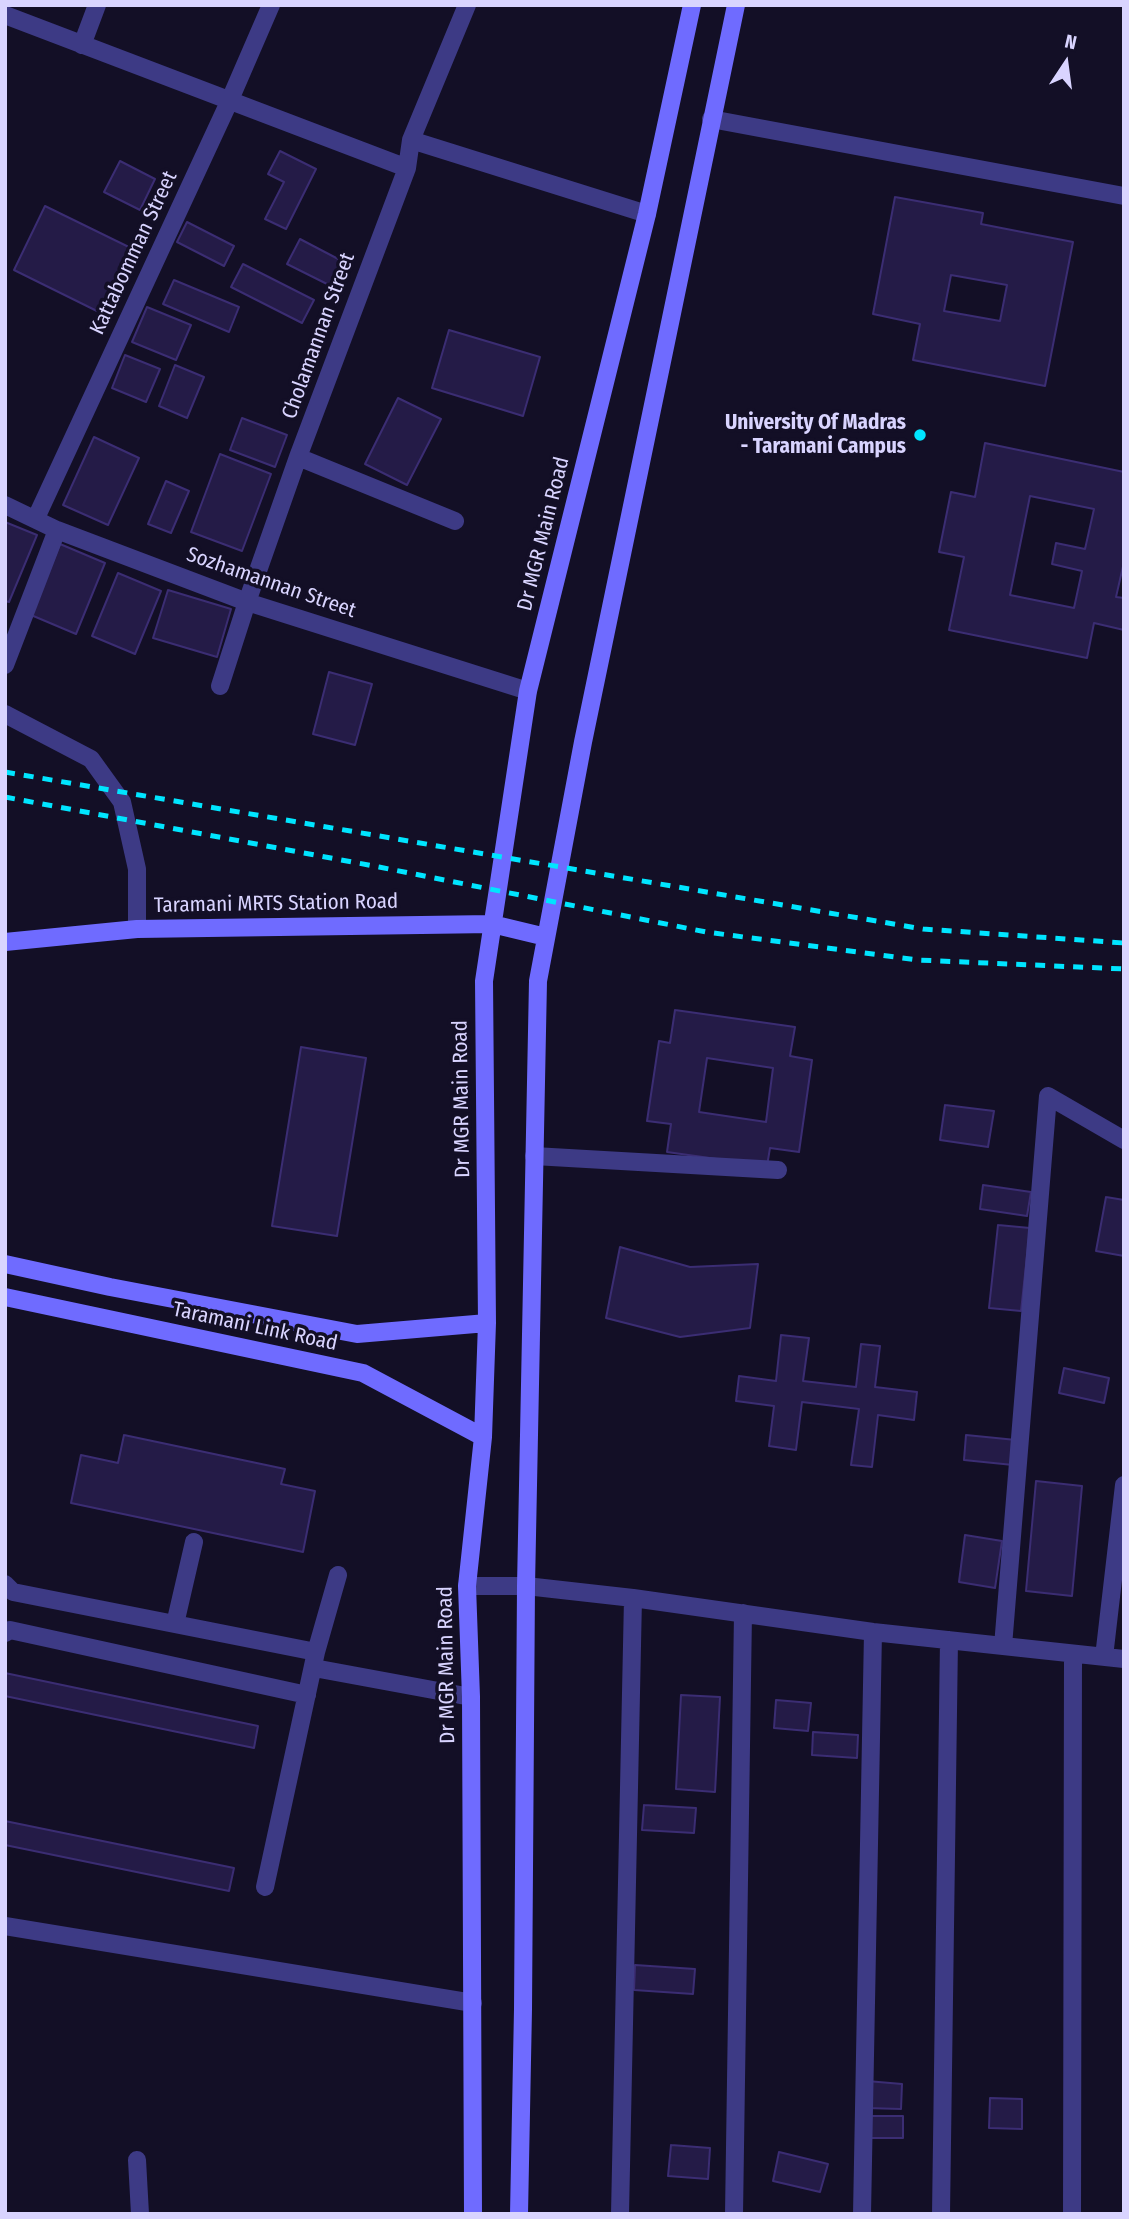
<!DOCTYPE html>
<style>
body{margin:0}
#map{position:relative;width:1129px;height:2219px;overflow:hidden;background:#130f26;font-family:"Fira Sans Condensed",sans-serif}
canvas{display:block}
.frame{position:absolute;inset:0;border:7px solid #d9d4ff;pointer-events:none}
.north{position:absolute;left:1031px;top:28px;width:70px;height:70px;-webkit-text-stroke:5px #130f26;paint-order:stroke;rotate:13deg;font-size:19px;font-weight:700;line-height:28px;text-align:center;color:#d9d4ff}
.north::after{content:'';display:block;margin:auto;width:24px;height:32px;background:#d9d4ff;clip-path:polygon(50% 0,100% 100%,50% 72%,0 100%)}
</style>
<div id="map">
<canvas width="1129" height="2219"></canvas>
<div class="frame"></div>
<div class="north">N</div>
</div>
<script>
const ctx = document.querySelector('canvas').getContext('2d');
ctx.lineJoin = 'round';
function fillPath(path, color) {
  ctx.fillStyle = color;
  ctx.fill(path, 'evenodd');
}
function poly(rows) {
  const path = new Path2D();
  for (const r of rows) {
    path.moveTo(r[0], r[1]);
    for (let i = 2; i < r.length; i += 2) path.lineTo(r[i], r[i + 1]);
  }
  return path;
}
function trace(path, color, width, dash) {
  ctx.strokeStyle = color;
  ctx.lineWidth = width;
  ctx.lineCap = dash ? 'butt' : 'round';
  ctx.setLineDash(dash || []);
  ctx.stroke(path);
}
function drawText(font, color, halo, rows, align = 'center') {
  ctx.font = font + ' "Fira Sans Condensed",sans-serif';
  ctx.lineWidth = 7;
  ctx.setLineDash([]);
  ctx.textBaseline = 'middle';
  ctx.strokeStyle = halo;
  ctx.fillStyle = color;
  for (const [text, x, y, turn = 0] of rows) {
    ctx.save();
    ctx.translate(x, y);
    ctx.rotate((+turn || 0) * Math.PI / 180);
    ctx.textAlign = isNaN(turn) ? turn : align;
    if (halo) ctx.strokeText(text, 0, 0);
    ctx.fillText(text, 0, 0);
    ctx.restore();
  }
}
const building = poly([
 [280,151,316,169,286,229,265,219,284,182,268,174,280,151],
 [120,161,155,179,140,210,104,192,120,161],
 [895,197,983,213,981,224,1073,242,1045,386,913,360,920,324,873,314,895,197],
 [951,275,1007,285,1000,321,944,311,951,275],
 [45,206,139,252,107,316,14,270,45,206],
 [187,222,234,246,224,266,177,242,187,222],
 [300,239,342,261,329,285,287,264,300,239],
 [243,264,314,300,302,323,231,287,243,264],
 [174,280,239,307,229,332,163,304,174,280],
 [147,307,191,325,176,360,132,342,147,307],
 [449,330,540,357,523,416,432,388,449,330],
 [125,355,160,369,146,402,112,388,125,355],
 [175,365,204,377,187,418,159,406,175,365],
 [398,398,441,419,407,485,365,464,398,398],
 [242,418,287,435,275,467,230,450,242,418],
 [94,437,139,458,108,525,63,505,94,437],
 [985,443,1124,472,1124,562,1116,597,1124,598,1124,630,1094,623,1087,658,949,630,964,557,939,552,951,492,975,497,985,443],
 [1030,496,1094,509,1085,549,1056,543,1052,564,1082,571,1074,608,1010,595,1030,496],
 [220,454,271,474,242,551,191,532,220,454],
 [166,481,189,491,171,533,148,524,166,481],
 [5,522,37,535,9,602,5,601,5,522],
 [60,544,105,563,76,634,31,615,60,544],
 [118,573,161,591,135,654,92,636,118,573],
 [168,590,231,609,217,657,153,638,168,590],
 [329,672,372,684,355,745,313,734,329,672],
 [675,1010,795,1027,790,1056,812,1060,799,1152,770,1148,767,1166,667,1152,671,1124,647,1121,659,1041,670,1043,675,1010],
 [707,1058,773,1068,766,1122,699,1112,707,1058],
 [301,1047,366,1058,337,1236,272,1226,301,1047],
 [945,1105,994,1111,988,1147,940,1140,945,1105],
 [983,1185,1031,1192,1027,1216,980,1209,983,1185],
 [1106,1197,1124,1200,1124,1256,1096,1251,1106,1197],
 [998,1225,1030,1228,1021,1311,989,1308,998,1225],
 [620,1247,690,1267,758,1264,750,1328,680,1337,606,1318,620,1247],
 [781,1335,809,1338,803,1381,856,1387,861,1344,880,1346,875,1387,917,1392,914,1420,878,1415,872,1467,851,1465,859,1409,802,1402,796,1450,769,1446,774,1406,736,1401,739,1376,776,1381,781,1335],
 [1064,1368,1109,1378,1104,1403,1059,1393,1064,1368],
 [124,1435,285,1469,281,1484,315,1491,303,1552,71,1503,81,1455,118,1463,124,1435],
 [966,1435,1016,1440,1013,1465,964,1460,966,1435],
 [1036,1481,1082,1486,1072,1596,1026,1591,1036,1481],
 [965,1535,1002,1541,995,1588,959,1582,965,1535],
 [5,1673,258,1726,254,1748,5,1696,5,1673],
 [681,1695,720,1697,715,1792,676,1789,681,1695],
 [776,1700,811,1703,808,1731,774,1728,776,1700],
 [813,1732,858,1735,857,1758,812,1755,813,1732],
 [644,1805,696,1808,694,1833,642,1830,644,1805],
 [5,1821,234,1868,229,1891,5,1845,5,1821],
 [635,1965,695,1969,693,1994,634,1990,635,1965],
 [867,2081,902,2084,901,2109,866,2108,867,2081],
 [990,2098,1022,2099,1022,2129,989,2128,990,2098],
 [868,2116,903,2116,903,2138,868,2138,868,2116],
 [671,2145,710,2148,708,2179,668,2176,671,2145],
 [779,2152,828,2164,820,2192,773,2181,779,2152]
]);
fillPath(building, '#241b47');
trace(building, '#3b2d73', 2);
trace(poly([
 [711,119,1124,196],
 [534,1156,778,1170],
 [5,1584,13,1592,316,1652],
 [175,1624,194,1542],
 [5,1633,10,1630,307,1695],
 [314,1668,471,1697],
 [265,1887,316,1652,338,1575],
 [137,2160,140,2214]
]), '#3d3a85', 18);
trace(poly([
 [5,15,407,168],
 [82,45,97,5],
 [411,140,647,214],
 [298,457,455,521],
 [5,505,57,530,247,602,528,691],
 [36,518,229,102,271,5],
 [5,665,57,530],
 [220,686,247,602,298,457,407,168,411,140,467,5],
 [5,714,91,759,122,802,137,869,137,929],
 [467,1586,526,1586,633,1598,873,1632,1124,1659],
 [1003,1646,1048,1096,1124,1140],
 [1104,1657,1124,1485],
 [5,1926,473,2003],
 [620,2214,633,1598],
 [734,2214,743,1613],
 [862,2214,873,1632],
 [941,2214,949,1640],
 [1072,2214,1073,1654]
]), '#3d3a85', 18);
trace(poly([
 [5,942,137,929,492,924,546,937],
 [5,1264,110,1287,357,1334,487,1323],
 [5,1297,363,1373,483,1437],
 [473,2214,471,1697,467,1586,483,1437,487,1323,484,981,528,691,647,214,692,5],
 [519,2214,523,2009,526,1586,538,981,583,742,736,5]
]), '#6f6bff', 18);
trace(poly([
 [5,772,923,929,1124,943],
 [5,797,379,867,706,932,918,960,1124,969]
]), '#00e5ff', 5, [10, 9]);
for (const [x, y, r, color] of [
 [920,435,7,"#00e5ff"]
]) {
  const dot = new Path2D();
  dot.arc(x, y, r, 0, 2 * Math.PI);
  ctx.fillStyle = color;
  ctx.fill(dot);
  trace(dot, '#130f26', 2.5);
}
drawText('21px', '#d9d4ff', '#130f26', [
 ["Kattabomman Street",134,253,-65],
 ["Cholamannan Street",319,336,-70],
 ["Dr MGR Main Road",544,534,-76],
 ["Sozhamannan Street",271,583,19],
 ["Taramani MRTS Station Road",276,904,-1],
 ["Dr MGR Main Road",462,1099,-91],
 ["Taramani Link Road",255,1327,12],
 ["Dr MGR Main Road",447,1665,-91]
]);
drawText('bold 21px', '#d9d4ff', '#130f26', [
 ["University Of Madras",906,423],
 ["- Taramani Campus",906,447]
], 'right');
</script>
